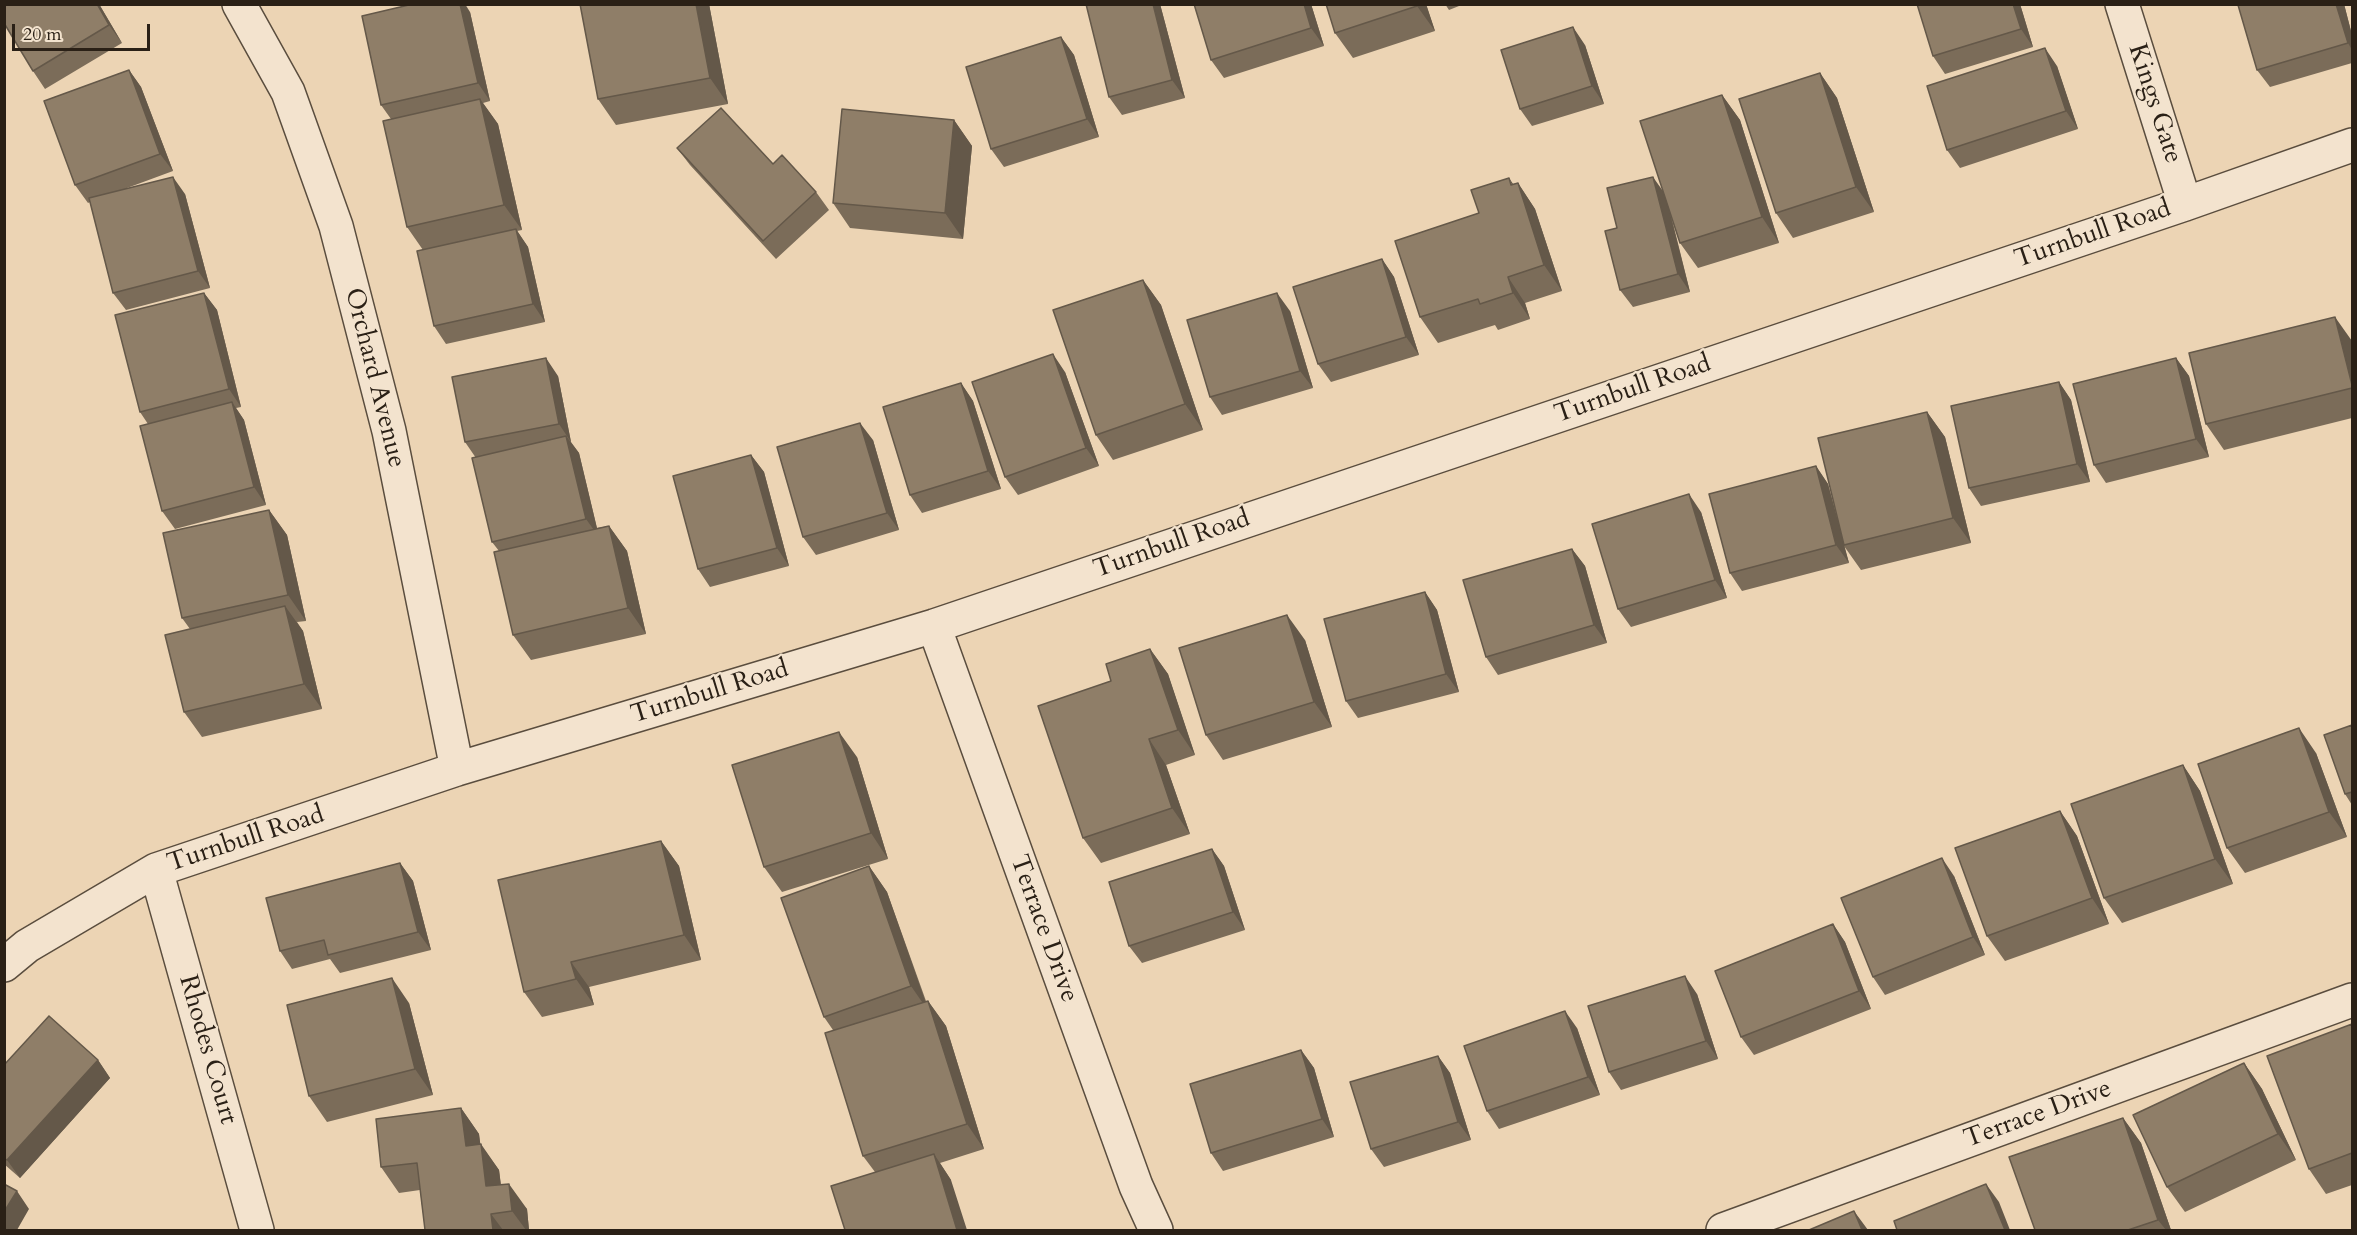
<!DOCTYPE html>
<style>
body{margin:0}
#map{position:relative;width:2357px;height:1235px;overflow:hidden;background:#ecd4b4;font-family:Cardo,serif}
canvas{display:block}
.frame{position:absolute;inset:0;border:6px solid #2a2016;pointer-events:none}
.scale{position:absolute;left:12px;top:24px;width:138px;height:27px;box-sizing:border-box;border:3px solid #2a2016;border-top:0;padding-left:8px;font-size:18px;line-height:21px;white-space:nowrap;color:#2a2016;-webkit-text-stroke:4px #f3e3ce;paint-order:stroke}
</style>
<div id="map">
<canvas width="2357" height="1235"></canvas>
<div class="frame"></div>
<div class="scale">20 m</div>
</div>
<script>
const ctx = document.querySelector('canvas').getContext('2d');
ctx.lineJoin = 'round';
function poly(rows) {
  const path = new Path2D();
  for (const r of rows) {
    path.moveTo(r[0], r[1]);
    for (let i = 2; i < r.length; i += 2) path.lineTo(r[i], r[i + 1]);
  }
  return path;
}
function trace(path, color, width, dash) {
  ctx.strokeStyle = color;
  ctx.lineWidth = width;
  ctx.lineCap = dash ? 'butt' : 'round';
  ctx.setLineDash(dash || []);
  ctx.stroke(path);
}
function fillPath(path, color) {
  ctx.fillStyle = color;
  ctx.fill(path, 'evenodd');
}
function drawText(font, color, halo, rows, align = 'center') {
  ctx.font = font + ' Cardo,serif';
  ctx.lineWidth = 4.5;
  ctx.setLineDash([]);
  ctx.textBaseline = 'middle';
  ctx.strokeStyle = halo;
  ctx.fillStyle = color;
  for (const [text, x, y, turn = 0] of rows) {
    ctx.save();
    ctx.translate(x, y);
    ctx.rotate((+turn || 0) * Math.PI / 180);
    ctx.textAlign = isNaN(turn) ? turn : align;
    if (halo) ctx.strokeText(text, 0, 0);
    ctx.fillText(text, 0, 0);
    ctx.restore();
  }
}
const minor = poly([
 [239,4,288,92,336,226,389,431,457,769],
 [2122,4,2185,204],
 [934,626,1136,1186,1156,1230],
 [156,870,257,1230],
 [4,965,27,946,156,870,457,769,934,626,2185,204,2352,145],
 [1723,1230,2352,1000]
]);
trace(minor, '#5a4d3e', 36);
trace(minor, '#f3e3ce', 33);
fillPath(poly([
 [8,4,99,4,122,43,45,89,33,71],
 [709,4,728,104,616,125,598,99],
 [1160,4,1185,98,1122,115,1109,97],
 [1194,4,1311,4,1324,46,1224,78,1211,60],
 [1326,4,1426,4,1435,31,1353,58,1335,33],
 [1445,4,1464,4,1449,10],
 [2020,4,2033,47,1945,74,1933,56],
 [2344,4,2352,35,2352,63,2270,87,2257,70,2238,5],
 [470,12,490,101,483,103,498,124,522,230,517,231,528,247,545,322,446,344,434,326,423,250,407,227,391,119,381,105],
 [1061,37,1074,55,1099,137,1004,167,991,149],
 [1585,45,1604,104,1532,126,1520,109],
 [2057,66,2078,129,1960,168,1947,150],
 [129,70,141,87,173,171,127,188,185,194,210,288,126,310,113,293,90,202,88,203,75,185],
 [1820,73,1837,98,1874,212,1793,238,1776,213],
 [1722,95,1740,120,1779,243,1698,268,1680,243,1670,211,1690,292,1633,307,1620,290,1617,228,1663,191],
 [954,120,972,146,963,239,850,228,833,203],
 [677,148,773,164,816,192,829,210,776,259,690,165],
 [1518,183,1535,209,1562,291,1525,303,1530,319,1498,330,1495,325,1438,343,1420,317,1479,213,1513,184],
 [1382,259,1394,277,1419,355,1331,382,1318,364],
 [1143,280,1161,305,1203,430,1113,460,1096,435],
 [204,293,217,310,241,407,236,408,244,420,266,505,175,529,162,511,148,424,140,412],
 [1290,311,1313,388,1222,415,1210,397],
 [2352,341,2352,418,2224,450,2206,424],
 [2176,358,2189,376,2209,457,2106,483,2094,465],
 [1065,372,1099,466,1018,495,1005,477],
 [558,376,571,442,579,453,597,528,609,526,627,551,646,634,531,660,513,635,499,551,492,542,476,458,465,442],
 [2059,382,2071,400,2090,482,1981,506,1969,488],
 [961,383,973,401,1001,489,922,513,910,495],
 [1927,412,1945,437,1971,543,1861,570,1844,546,1849,563,1742,591,1730,573,1816,466,1828,484,1837,517],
 [873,440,899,530,816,555,803,537],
 [751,455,764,472,789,566,710,587,698,569],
 [269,510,287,535,306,621,297,622,303,631,322,709,202,737,184,712,190,629,182,618],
 [1701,512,1727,598,1631,627,1618,609],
 [1572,549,1585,566,1607,643,1498,675,1486,657],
 [1425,592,1437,610,1459,692,1358,718,1346,701],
 [1305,640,1332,727,1223,760,1206,735],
 [1150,649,1168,674,1195,755,1166,765,1190,834,1101,863,1083,838,1111,681],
 [2352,725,2352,805,2345,794],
 [2316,753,2347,837,2245,873,2227,848],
 [857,757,888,859,782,892,764,867],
 [2183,765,2200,791,2233,884,2122,923,2104,898],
 [2060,811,2077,836,2109,924,2005,961,1987,936],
 [661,841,679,866,701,960,589,987,594,1005,542,1017,524,992],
 [1212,849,1224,866,1245,930,1142,963,1129,946],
 [400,863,413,881,431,950,340,973,330,959,292,969,280,951],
 [869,866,887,892,926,1001,928,1001,946,1026,984,1149,940,1163,951,1180,875,1172,863,1156,833,1030,824,1017],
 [1954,876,1985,955,1885,995,1873,977],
 [1833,924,1845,942,1871,1009,1754,1055,1741,1037],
 [1697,994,1718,1059,1621,1090,1609,1072],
 [409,1003,433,1095,327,1122,309,1096],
 [2352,1024,2352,1185,2326,1194,2309,1169],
 [1577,1028,1600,1095,1499,1129,1487,1111],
 [1301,1050,1314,1068,1334,1137,1223,1171,1211,1153],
 [1438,1056,1450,1073,1471,1140,1384,1167,1371,1149],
 [98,1060,110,1078,20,1178,4,1164,4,1065],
 [2244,1063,2262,1089,2296,1160,2185,1212,2167,1187],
 [461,1108,479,1134,480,1144,499,1170,501,1185,527,1209,529,1230,425,1230,420,1190,399,1193,381,1167],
 [2123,1118,2141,1143,2171,1230,2035,1230]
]), '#7b6c59');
fillPath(poly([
 [97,4,99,4,122,43,109,25],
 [460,4,465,4,470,12,490,101,478,83],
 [696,4,709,4,728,104,710,78],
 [1153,4,1160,4,1185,98,1172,80],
 [1304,4,1311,4,1324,46,1311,28],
 [1417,4,1426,4,1435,31,1417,6],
 [2013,4,2020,4,2033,47,2021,29],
 [2336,4,2344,4,2352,35,2352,50,2348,43],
 [1573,27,1585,45,1604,104,1592,86],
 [1061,37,1074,55,1099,137,1087,119],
 [2045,48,2057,66,2078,129,2066,111],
 [129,70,141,87,173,171,160,154],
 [1820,73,1837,98,1874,212,1856,187],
 [1722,95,1740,120,1779,243,1762,217],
 [480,99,498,124,522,230,504,205],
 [954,120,972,146,963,239,945,213],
 [173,177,185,194,210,288,198,271],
 [1653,177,1665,194,1690,292,1678,274],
 [1509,178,1522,197,1518,183,1535,209,1562,291,1544,265],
 [516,229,528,247,545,322,533,304],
 [1382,259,1394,277,1419,355,1406,337],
 [1508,277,1525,303,1530,319,1513,293],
 [1143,280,1161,305,1203,430,1185,404],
 [204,293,217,310,241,407,229,389],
 [1277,293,1290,311,1313,388,1300,371],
 [2335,317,2352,341,2352,385],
 [1053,354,1065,372,1099,466,1086,448],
 [546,358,558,376,571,442,559,424],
 [2176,358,2189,376,2209,457,2196,439],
 [2059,382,2071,400,2090,482,2077,464],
 [961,383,973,401,1001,489,988,471],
 [232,402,244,420,266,505,254,487],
 [1927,412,1945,437,1971,543,1953,518],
 [860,423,873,440,899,530,887,513],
 [566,436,579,453,599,537,586,519],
 [751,455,764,472,789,566,777,548],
 [1816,466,1828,484,1849,563,1836,545],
 [1689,494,1701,512,1727,598,1715,580],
 [269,510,287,535,306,621,288,595],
 [609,526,627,551,646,634,628,608],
 [1572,549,1585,566,1607,643,1594,625],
 [1425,592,1437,610,1459,692,1446,674],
 [285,606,303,631,322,709,304,684],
 [1287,615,1305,640,1332,727,1314,702],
 [1150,649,1168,674,1195,755,1178,730],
 [2299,728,2316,753,2347,837,2329,812],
 [839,732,857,757,888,859,871,833],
 [1149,739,1166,765,1190,834,1172,808],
 [2183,765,2200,791,2233,884,2215,859],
 [2060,811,2077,836,2109,924,2092,898],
 [661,841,679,866,701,960,684,935],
 [1212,849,1224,866,1245,930,1233,912],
 [1942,858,1954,876,1985,955,1973,937],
 [400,863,413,881,431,950,418,932],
 [869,866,887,892,929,1012,911,986],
 [1833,924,1845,942,1871,1009,1859,991],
 [571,962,589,987,594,1005,576,979],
 [1685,976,1697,994,1718,1059,1706,1041],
 [392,978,409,1003,433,1095,415,1069],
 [928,1001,946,1026,984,1149,967,1124],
 [1565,1011,1577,1028,1600,1095,1588,1077],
 [1301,1050,1314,1068,1334,1137,1322,1119],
 [1438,1056,1450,1073,1471,1140,1458,1122],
 [98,1060,110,1078,20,1178,7,1160],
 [2244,1063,2262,1089,2296,1160,2278,1134],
 [461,1108,479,1134,484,1171,466,1146],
 [2123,1118,2141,1143,2171,1230,2166,1230,2158,1220],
 [481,1144,499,1170,504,1212,486,1186],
 [934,1154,951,1180,967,1230,957,1230],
 [509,1184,527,1209,529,1230,526,1230,512,1211],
 [1986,1184,1999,1202,2010,1230,2005,1230],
 [17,1191,29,1209,17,1230,4,1230,4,1212],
 [1854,1211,1868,1230,1862,1230],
 [491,1214,503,1230,493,1230]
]), '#645849');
const building = poly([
 [8,4,97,4,109,25,33,71,4,23,4,7,8,4],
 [413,4,460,4,478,83,381,105,362,16,413,4],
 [580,4,696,4,710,78,598,99,580,4],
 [1086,4,1153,4,1172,80,1109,97,1086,4],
 [1194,4,1304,4,1311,28,1211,60,1194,4],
 [1326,4,1417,4,1417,6,1335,33,1326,4],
 [1917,4,2013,4,2021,29,1933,56,1917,4],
 [2336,4,2348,43,2257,70,2238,5,2336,4],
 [1573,27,1592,86,1520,109,1501,50,1573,27],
 [1061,37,1087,119,991,149,966,67,1061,37],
 [2045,48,2066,111,1947,150,1927,86,2045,48],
 [129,70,160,154,75,185,44,101,129,70],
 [1820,73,1856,187,1776,213,1739,99,1820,73],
 [1722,95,1762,217,1680,243,1640,121,1722,95],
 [480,99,504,205,407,227,383,121,480,99],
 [721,108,773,164,782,155,816,192,763,241,677,148,721,108],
 [842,109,954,120,945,213,833,203,842,109],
 [173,177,198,271,113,293,89,198,173,177],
 [1653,177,1678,274,1620,290,1605,231,1617,228,1607,188,1653,177],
 [1509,178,1511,185,1518,183,1544,265,1508,277,1513,293,1480,304,1478,299,1420,317,1395,241,1479,213,1471,190,1509,178],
 [516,229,533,304,434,326,417,251,516,229],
 [1382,259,1406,337,1318,364,1293,287,1382,259],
 [1143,280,1185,404,1096,435,1053,310,1143,280],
 [204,293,229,389,140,412,115,315,204,293],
 [1277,293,1300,371,1210,397,1187,320,1277,293],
 [2335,317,2352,385,2352,388,2206,424,2189,353,2335,317],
 [1053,354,1086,448,1005,477,972,382,1053,354],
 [546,358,559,424,465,442,452,377,546,358],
 [2176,358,2196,439,2094,465,2073,384,2176,358],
 [2059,382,2077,464,1969,488,1951,406,2059,382],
 [961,383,988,471,910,495,883,407,961,383],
 [232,402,254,487,162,511,140,426,232,402],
 [1927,412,1953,518,1844,545,1818,438,1927,412],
 [860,423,887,513,803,537,777,447,860,423],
 [566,436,586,519,492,542,472,458,566,436],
 [751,455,777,548,698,569,673,476,751,455],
 [1816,466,1836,545,1730,573,1709,494,1816,466],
 [1689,494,1715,580,1618,609,1592,524,1689,494],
 [269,510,288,595,182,618,163,533,269,510],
 [609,526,628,608,513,635,494,552,609,526],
 [1572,549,1594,625,1486,657,1463,580,1572,549],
 [1425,592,1446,674,1346,701,1324,619,1425,592],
 [285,606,304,684,184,712,165,635,285,606],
 [1287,615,1314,702,1206,735,1179,648,1287,615],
 [1150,649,1178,730,1149,739,1172,808,1083,838,1038,706,1111,681,1106,664,1150,649],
 [2352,725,2352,792,2345,794,2324,735,2352,725],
 [2299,728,2329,812,2227,848,2198,764,2299,728],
 [839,732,871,833,764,867,732,765,839,732],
 [2183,765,2215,859,2104,898,2071,804,2183,765],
 [2060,811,2092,898,1987,936,1955,848,2060,811],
 [661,841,684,935,571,962,576,979,524,992,498,880,661,841],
 [1212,849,1233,912,1129,946,1109,882,1212,849],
 [1942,858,1973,937,1873,977,1841,898,1942,858],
 [400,863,418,932,328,955,324,940,280,951,266,898,400,863],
 [869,866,911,986,824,1017,781,898,869,866],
 [1833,924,1859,991,1741,1037,1715,971,1833,924],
 [1685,976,1706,1041,1609,1072,1588,1006,1685,976],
 [392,978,415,1069,309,1096,287,1005,392,978],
 [928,1001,967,1124,863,1156,825,1033,928,1001],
 [1565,1011,1588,1077,1487,1111,1464,1046,1565,1011],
 [49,1016,98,1060,7,1160,4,1158,4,1065,49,1016],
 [2352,1024,2352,1153,2309,1169,2267,1056,2352,1024],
 [1301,1050,1322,1119,1211,1153,1190,1084,1301,1050],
 [1438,1056,1458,1122,1371,1149,1350,1082,1438,1056],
 [2244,1063,2278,1134,2167,1187,2133,1115,2244,1063],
 [461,1108,466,1146,481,1144,486,1186,509,1184,512,1211,491,1214,493,1230,425,1230,417,1163,381,1167,376,1119,461,1108],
 [2123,1118,2158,1220,2128,1230,2035,1230,2009,1157,2123,1118],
 [934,1154,957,1230,845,1230,831,1186,934,1154],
 [4,1184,17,1191,4,1212,4,1184],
 [1986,1184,2005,1230,1897,1230,1894,1221,1986,1184],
 [1854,1211,1862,1230,1809,1230,1854,1211]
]);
fillPath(building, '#8f7e68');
trace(building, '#645849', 1.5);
drawText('26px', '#2a2016', '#f3e3ce', [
 ["Kings Gate",2154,104,72],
 ["Turnbull Road",2093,235,-19],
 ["Orchard Avenue",374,378,76],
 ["Turnbull Road",1633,390,-19],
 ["Turnbull Road",1172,545,-19],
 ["Turnbull Road",710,693,-17],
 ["Turnbull Road",246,840,-18],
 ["Terrace Drive",1043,929,70],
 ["Rhodes Court",207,1050,74],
 ["Terrace Drive",2038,1115,-20]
]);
</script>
